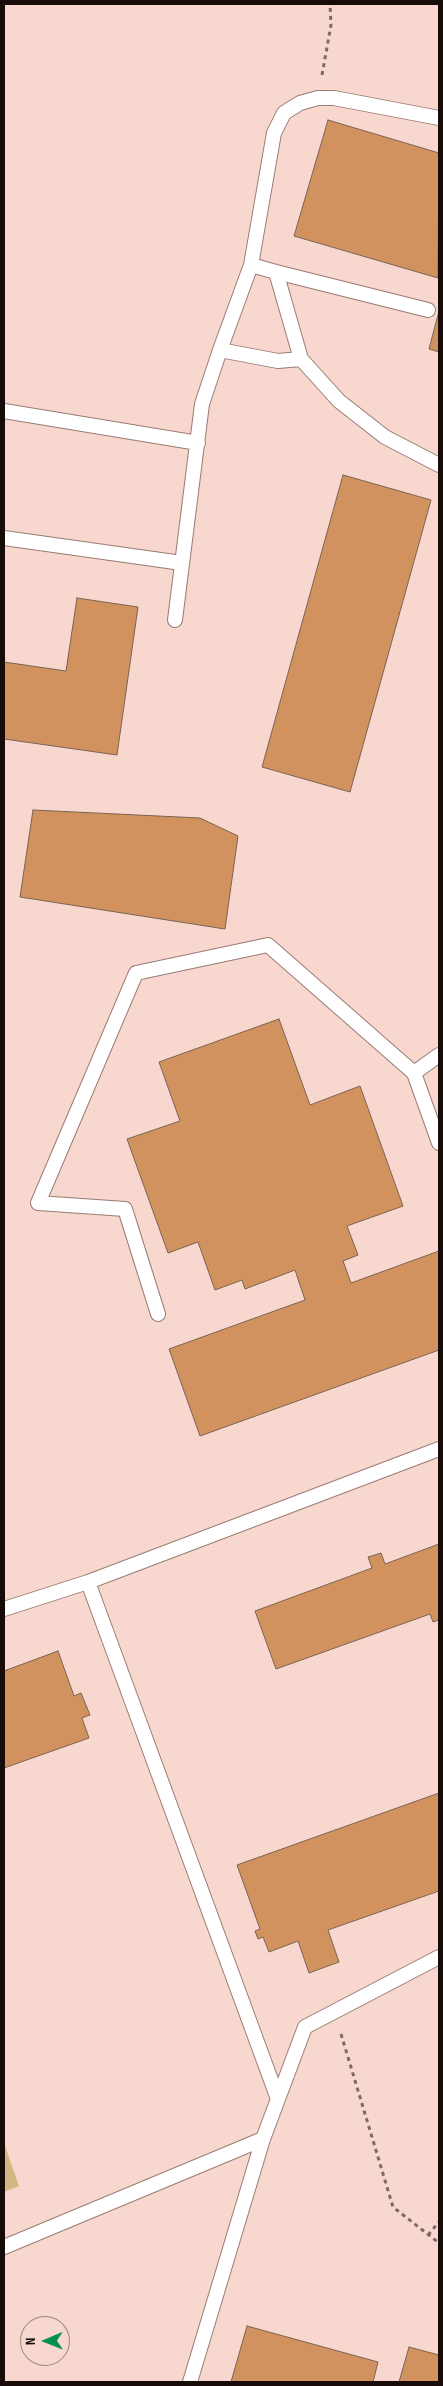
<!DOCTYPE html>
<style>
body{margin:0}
#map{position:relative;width:443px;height:2386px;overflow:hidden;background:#f8d7ce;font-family:"Sofia Sans Condensed",sans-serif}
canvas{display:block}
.frame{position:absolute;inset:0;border:5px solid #170c09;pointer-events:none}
.north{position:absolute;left:20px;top:2316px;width:50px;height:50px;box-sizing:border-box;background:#f8d7ce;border:1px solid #9e867f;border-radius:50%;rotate:269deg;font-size:14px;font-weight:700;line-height:20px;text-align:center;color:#170c09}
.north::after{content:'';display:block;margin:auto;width:18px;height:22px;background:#06904e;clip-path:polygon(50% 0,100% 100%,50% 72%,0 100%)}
</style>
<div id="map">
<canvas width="443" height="2386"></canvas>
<div class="frame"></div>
<div class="north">N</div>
</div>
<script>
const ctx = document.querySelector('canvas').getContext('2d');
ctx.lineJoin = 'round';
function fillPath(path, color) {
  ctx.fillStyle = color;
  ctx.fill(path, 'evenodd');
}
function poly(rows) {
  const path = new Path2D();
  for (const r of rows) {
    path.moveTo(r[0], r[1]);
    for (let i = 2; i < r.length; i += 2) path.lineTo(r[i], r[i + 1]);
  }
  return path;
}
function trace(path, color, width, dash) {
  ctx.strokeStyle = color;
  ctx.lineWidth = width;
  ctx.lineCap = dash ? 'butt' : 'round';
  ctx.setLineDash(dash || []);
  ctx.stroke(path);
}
fillPath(poly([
 [4,2143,19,2186,4,2192]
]), '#d4b782');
const building = poly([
 [328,120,439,153,438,278,294,236,328,120],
 [439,311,439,352,429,349,439,311],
 [343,475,431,500,350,792,262,767,343,475],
 [77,598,138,607,117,755,4,739,4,662,66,671,77,598],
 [33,810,200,818,238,836,225,929,20,897,33,810],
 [279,1019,310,1105,360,1086,403,1206,347,1226,358,1255,343,1261,351,1283,439,1251,439,1350,200,1436,169,1349,305,1300,295,1270,245,1289,242,1280,215,1290,198,1242,168,1253,127,1139,180,1121,159,1062,279,1019],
 [439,1544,439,1620,433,1622,430,1614,276,1669,255,1611,372,1568,368,1557,378,1554,381,1553,385,1564,439,1544],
 [58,1651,74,1696,81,1693,90,1715,82,1718,89,1738,4,1768,4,1671,58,1651],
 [439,1793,439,1891,328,1930,339,1962,309,1973,298,1941,269,1952,263,1937,258,1939,255,1931,260,1929,237,1865,439,1793],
 [247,2326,378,2362,373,2382,231,2382,247,2326],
 [409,2347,439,2355,439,2382,399,2382,409,2347]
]);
fillPath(building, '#d1925f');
trace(building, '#7a6352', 1);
const lane = poly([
 [251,265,276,272,301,359],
 [276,272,428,310],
 [220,350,251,265,274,133,284,113,300,103,318,98,334,98,439,118],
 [4,411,198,443],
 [4,538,182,563],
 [175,620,202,404,220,350,278,361,301,359,339,401,385,437,439,465],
 [439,1055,414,1073,439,1143],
 [158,1314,125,1209,38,1203,136,973,268,945,414,1073],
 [4,1609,88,1582],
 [278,2099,88,1582,439,1449],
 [4,2247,263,2139],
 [190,2382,263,2139,305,2027,439,1957]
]);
trace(lane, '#997c74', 16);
trace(poly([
 [322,75,331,25,330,4],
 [341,2034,393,2207,439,2243],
 [428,2235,439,2222]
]), '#7f6964', 3, [4, 4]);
trace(lane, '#fff', 14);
</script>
